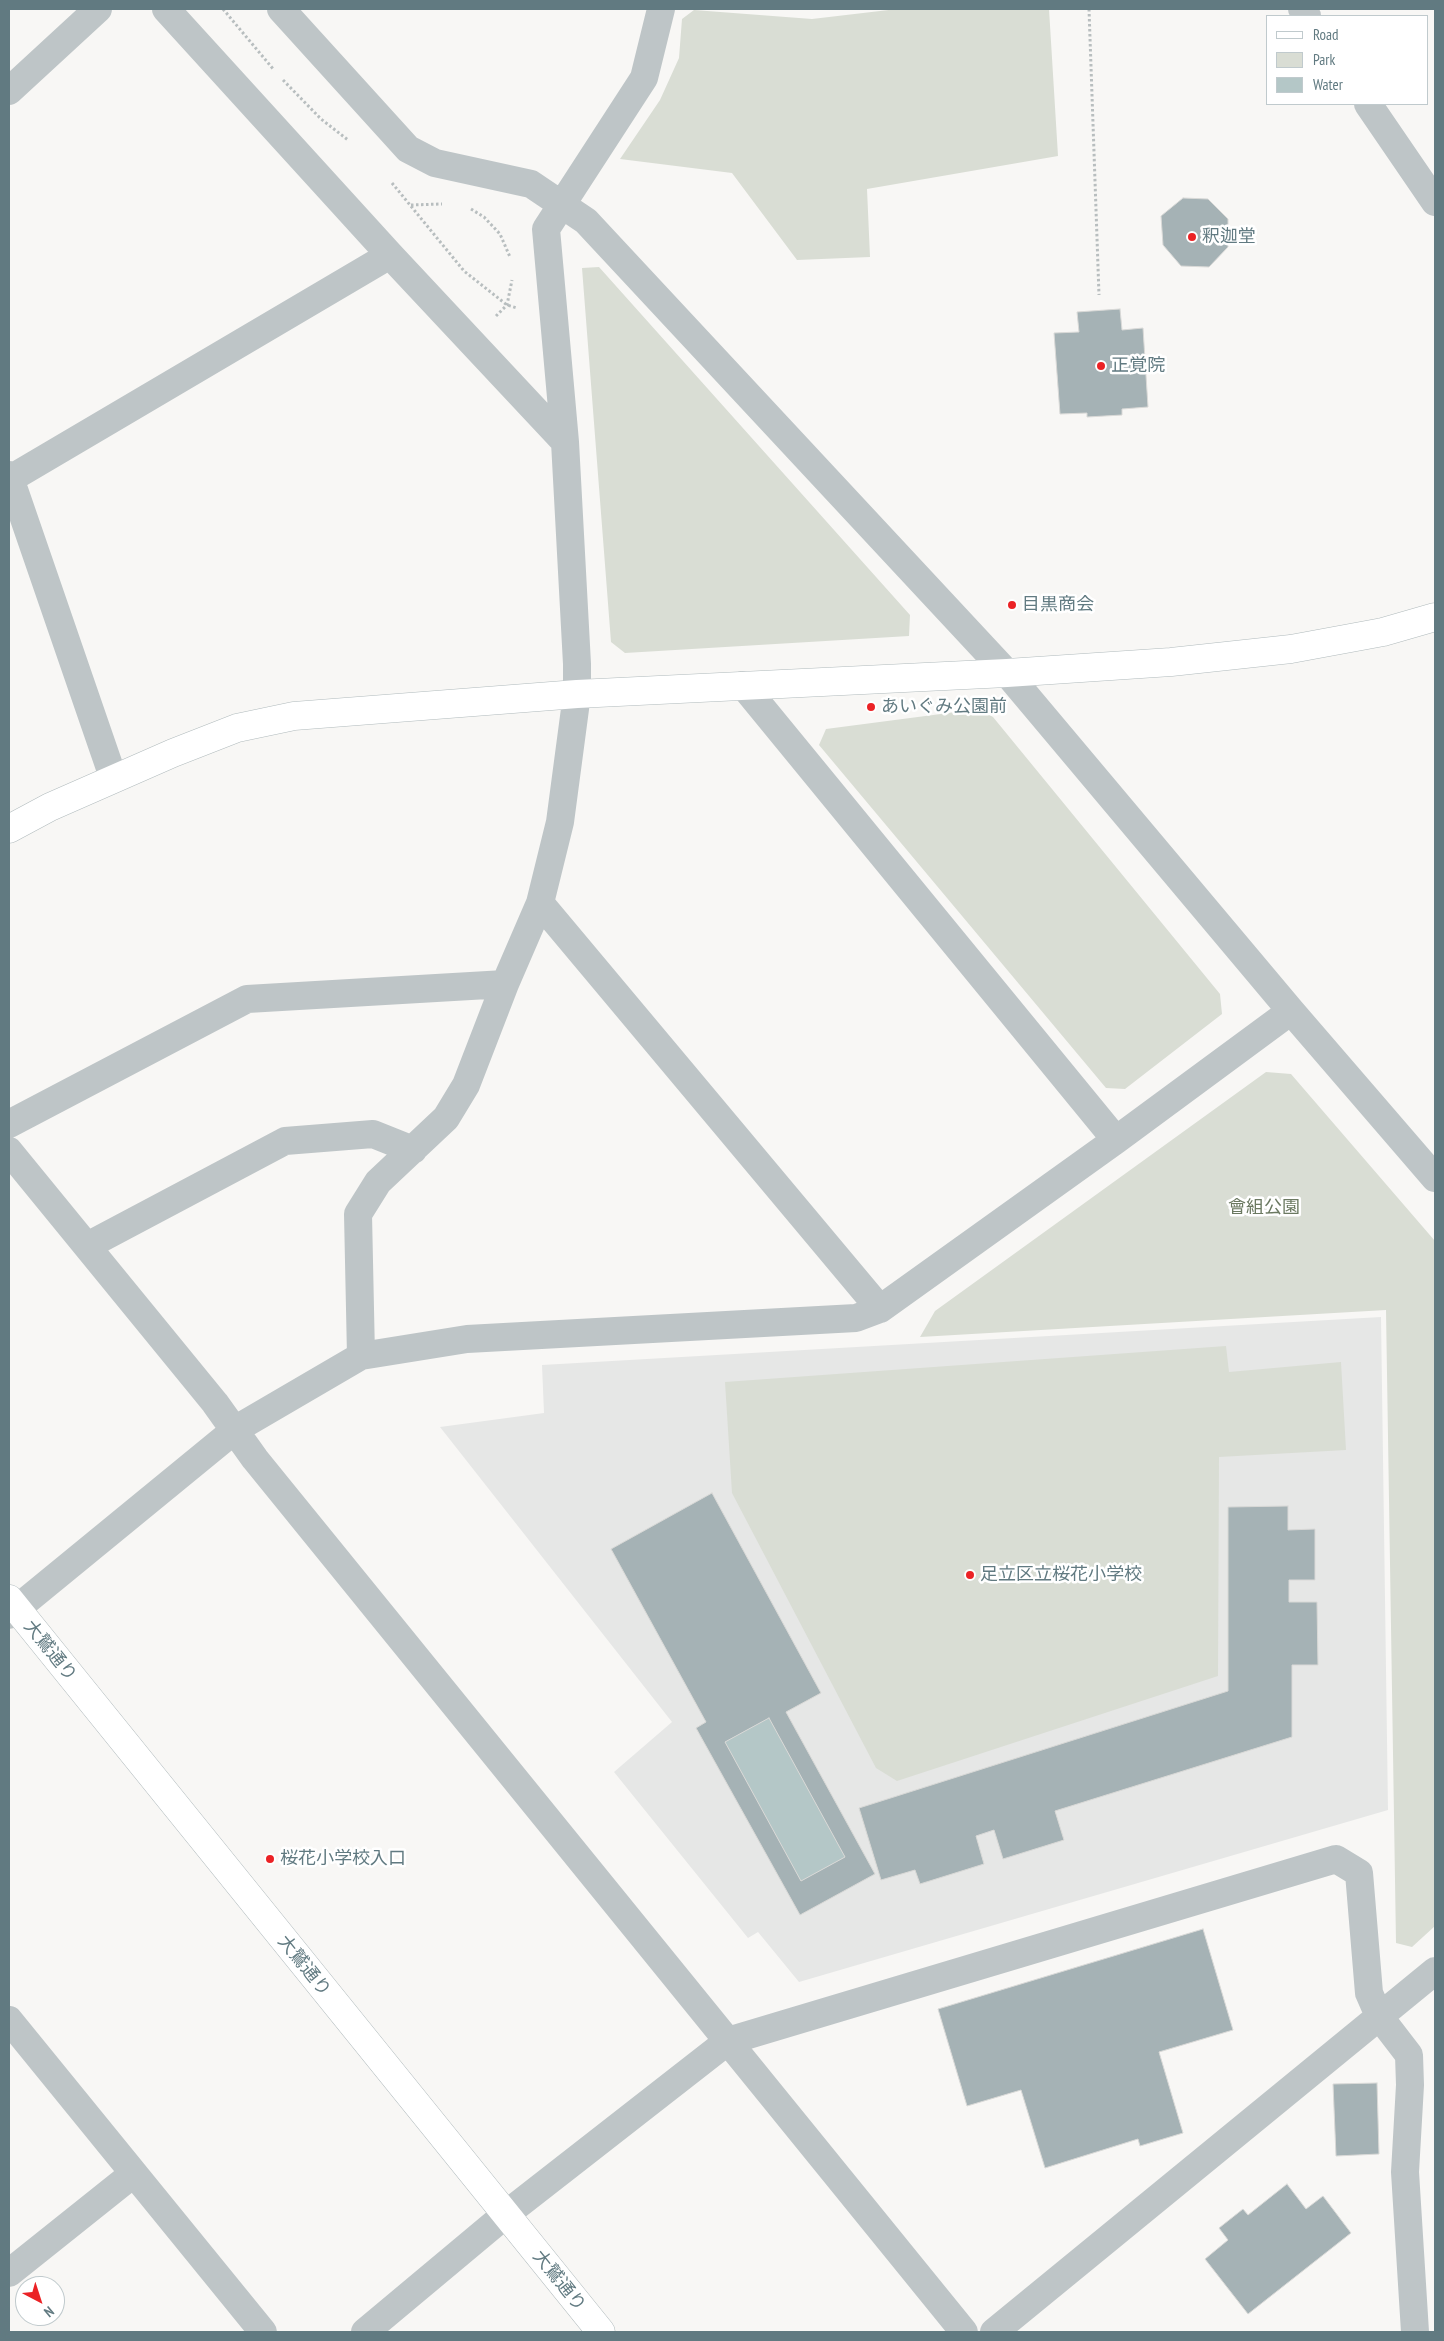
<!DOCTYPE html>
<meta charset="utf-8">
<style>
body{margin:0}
#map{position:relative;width:1444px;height:2341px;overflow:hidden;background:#f8f7f5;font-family:"PT Sans Narrow",sans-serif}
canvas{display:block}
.frame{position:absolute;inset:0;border:10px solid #617a81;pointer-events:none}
.legend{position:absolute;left:1266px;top:15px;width:162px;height:90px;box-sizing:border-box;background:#fff;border:1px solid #c0cacd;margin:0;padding:6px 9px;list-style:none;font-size:15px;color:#617a81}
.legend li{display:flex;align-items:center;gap:10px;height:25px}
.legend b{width:25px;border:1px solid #c0cacd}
.north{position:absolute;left:15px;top:2276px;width:50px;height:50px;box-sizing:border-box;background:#fff;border:1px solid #c0cacd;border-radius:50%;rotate:140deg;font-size:14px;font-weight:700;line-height:20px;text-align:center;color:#617a81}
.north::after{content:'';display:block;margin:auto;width:18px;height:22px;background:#eb2225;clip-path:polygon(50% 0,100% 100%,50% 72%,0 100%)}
</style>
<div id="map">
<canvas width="1444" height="2341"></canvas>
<div class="frame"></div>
<ul class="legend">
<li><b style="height:6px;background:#fff"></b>Road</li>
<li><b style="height:14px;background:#d9ddd4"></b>Park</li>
<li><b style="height:14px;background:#b4c7c7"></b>Water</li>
</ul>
<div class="north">N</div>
</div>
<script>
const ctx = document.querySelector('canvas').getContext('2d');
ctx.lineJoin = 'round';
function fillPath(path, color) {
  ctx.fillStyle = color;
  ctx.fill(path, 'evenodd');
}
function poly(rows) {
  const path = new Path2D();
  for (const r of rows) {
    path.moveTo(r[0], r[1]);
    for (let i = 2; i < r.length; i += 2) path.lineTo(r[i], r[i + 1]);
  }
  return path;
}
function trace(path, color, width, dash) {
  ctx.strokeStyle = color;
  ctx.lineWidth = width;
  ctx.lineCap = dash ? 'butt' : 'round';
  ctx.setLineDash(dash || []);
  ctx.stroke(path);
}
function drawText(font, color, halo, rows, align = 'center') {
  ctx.font = font + ' "PT Sans Narrow","Noto Sans JP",sans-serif';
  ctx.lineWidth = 5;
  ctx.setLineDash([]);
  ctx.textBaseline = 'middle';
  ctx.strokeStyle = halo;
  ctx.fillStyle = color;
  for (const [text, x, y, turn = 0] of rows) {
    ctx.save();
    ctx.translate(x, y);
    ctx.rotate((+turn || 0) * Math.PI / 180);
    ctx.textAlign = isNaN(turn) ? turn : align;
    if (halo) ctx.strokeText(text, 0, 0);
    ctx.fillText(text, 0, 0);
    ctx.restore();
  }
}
fillPath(poly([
 [1381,1317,1388,1810,799,1982,758,1932,748,1938,614,1772,672,1722,440,1427,544,1413,542,1365]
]), '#e6e7e6');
fillPath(poly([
 [897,9,1049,9,1058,156,867,189,870,257,797,260,732,173,620,159,660,100,679,58,682,19,694,10,812,19],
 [599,267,910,615,909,636,625,653,611,642,582,268],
 [979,709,993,717,1220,994,1222,1014,1125,1089,1106,1088,819,745,826,729],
 [1266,1072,1291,1074,1435,1241,1435,1926,1412,1947,1396,1943,1386,1310,920,1337,935,1311],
 [1226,1346,1229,1372,1341,1362,1346,1450,1219,1457,1218,1676,897,1781,876,1768,732,1493,725,1382]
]), '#d9ddd4');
fillPath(poly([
 [769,1718,845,1857,801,1881,725,1742]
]), '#b4c7c7');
const building = poly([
 [1183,198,1208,199,1228,219,1228,247,1209,267,1181,266,1163,245,1161,216,1183,198],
 [1120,309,1122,330,1143,328,1148,407,1122,409,1122,415,1087,417,1087,413,1060,414,1054,333,1079,332,1077,312,1120,309],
 [712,1493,821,1693,786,1712,875,1874,800,1915,696,1728,706,1722,611,1549,712,1493],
 [769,1718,845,1857,801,1881,725,1742,769,1718],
 [1288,1506,1288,1530,1315,1529,1315,1580,1289,1580,1289,1602,1317,1602,1318,1665,1292,1665,1292,1737,1055,1811,1064,1840,1003,1859,994,1830,976,1836,984,1864,920,1884,915,1870,881,1880,859,1808,1228,1691,1228,1507,1288,1506],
 [1203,1929,1233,2030,1159,2052,1183,2133,1140,2146,1138,2139,1045,2168,1021,2090,967,2106,938,2009,1203,1929],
 [1377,2083,1379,2154,1336,2156,1333,2084,1377,2083],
 [1287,2184,1306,2209,1323,2196,1351,2233,1248,2314,1205,2259,1228,2240,1219,2228,1243,2209,1248,2215,1287,2184]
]);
fillPath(building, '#a5b2b5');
trace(building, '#d9d9d7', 1);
const secondary = poly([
 [9,829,50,807,173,753,237,728,294,716,577,694,1007,673,1171,662,1291,649,1383,632,1435,617],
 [9,1599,601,2332]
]);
trace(secondary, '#b0babc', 29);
trace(poly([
 [223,9,274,70],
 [1089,9,1099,295],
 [283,80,321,119,348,140],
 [392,183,464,271,507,305,517,308],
 [411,205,442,204],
 [471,209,484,217,500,234,510,257],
 [496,316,507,305,512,280]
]), '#b8bebf', 3, [2.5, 2.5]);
trace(poly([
 [166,9,390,255,565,442],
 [281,9,408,149,435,163,531,184,586,221,1007,673,1291,1011,1435,1178],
 [1302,9,1307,16],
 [9,91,98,9],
 [1368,104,1435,202],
 [9,475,113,777],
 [10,479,390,255],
 [743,685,1116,1140],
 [540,903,880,1309],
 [9,1124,247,999,505,984],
 [9,1151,215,1403,255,1459,964,2332],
 [87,1246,285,1141,373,1134,413,1150],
 [361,1356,358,1214,378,1182,446,1118,466,1085,505,984,540,903,560,822,577,694,577,664,565,442,546,229,644,78,661,9],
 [9,1615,236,1429,361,1356,467,1339,856,1318,880,1309,1116,1140,1291,1011],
 [9,2020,263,2332],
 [9,2273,133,2174],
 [365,2332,505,2215,728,2041,1336,1859,1359,1873,1369,1993,1379,2016,1409,2055,1410,2085,1405,2172,1415,2332],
 [994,2332,1435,1971]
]), '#bec5c7', 28);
trace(secondary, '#fff', 28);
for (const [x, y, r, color] of [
 [1192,237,5,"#eb2225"],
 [1101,366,5,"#eb2225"],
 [1012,605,5,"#eb2225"],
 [871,707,5,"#eb2225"],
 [970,1575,5,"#eb2225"],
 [270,1859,5,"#eb2225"]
]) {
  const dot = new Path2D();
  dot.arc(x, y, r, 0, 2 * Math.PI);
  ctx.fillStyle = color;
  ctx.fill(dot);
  trace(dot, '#fff', 2);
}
drawText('18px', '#617a81', '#fff', [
 ["釈迦堂",1202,237],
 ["正覚院",1111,366],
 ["目黒商会",1022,605],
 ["あいぐみ公園前",881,707],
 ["足立区立桜花小学校",980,1575],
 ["桜花小学校入口",280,1859]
], 'left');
drawText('18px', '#6b7961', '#fff', [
 ["會組公園",1264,1208]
]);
drawText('18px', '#617a81', '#fff', [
 ["大鷲通り",50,1651,51],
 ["大鷲通り",304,1966,51],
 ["大鷲通り",559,2281,51]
]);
</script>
